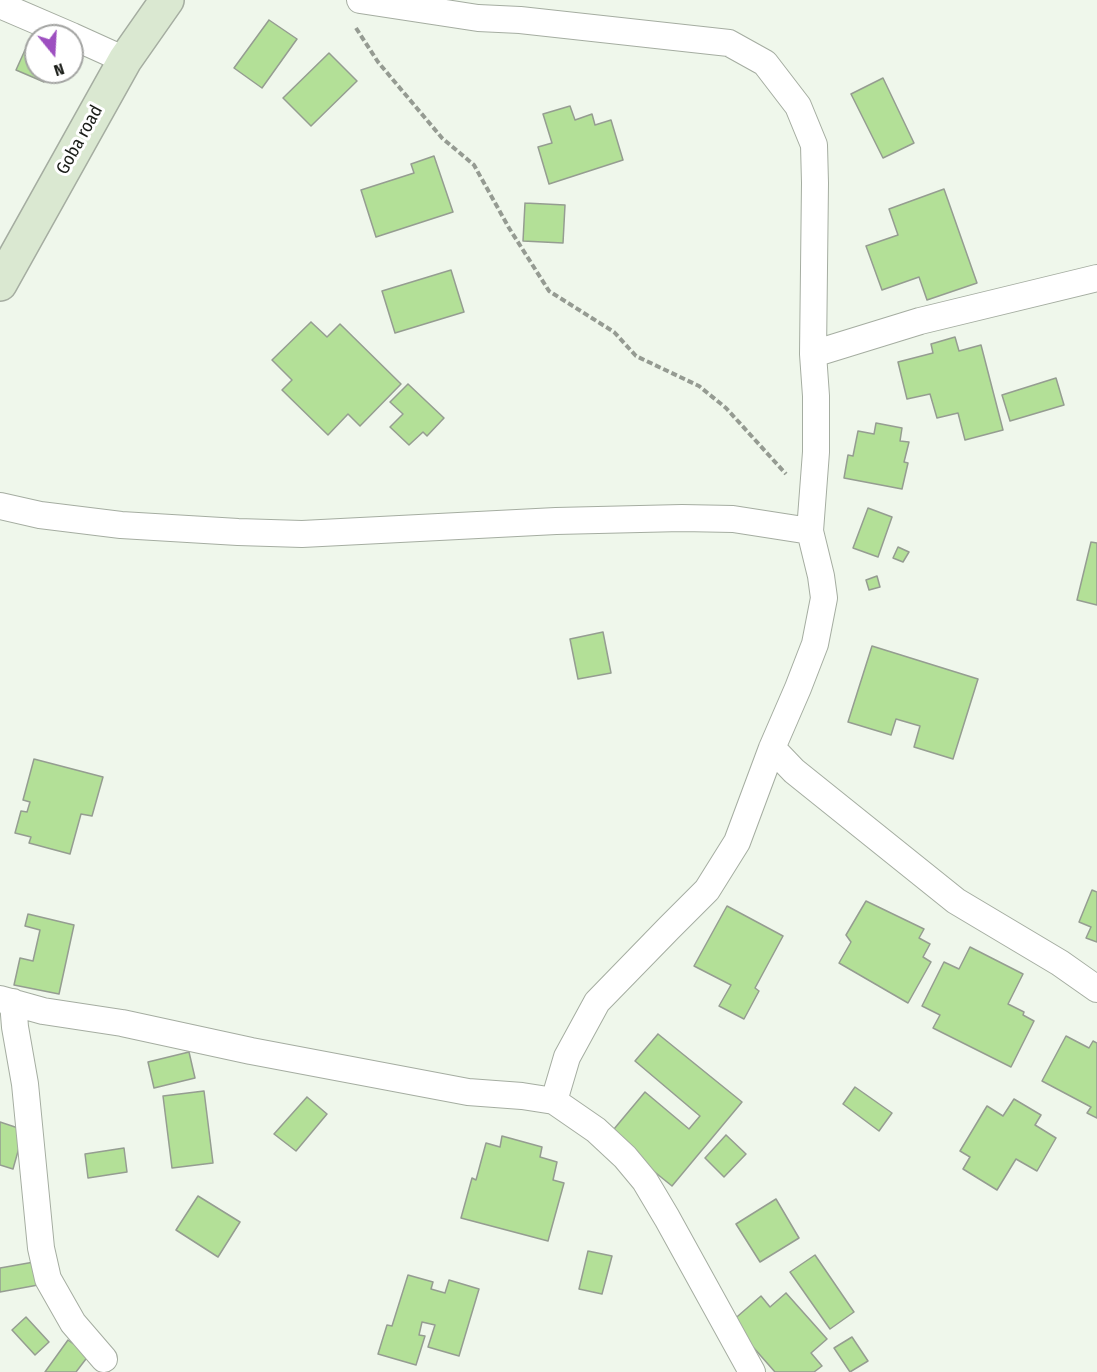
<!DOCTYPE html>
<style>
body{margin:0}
#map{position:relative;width:1097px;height:1372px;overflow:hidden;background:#eff7eb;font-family:"Fira Sans Condensed",sans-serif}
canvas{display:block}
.north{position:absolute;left:24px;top:24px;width:60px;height:60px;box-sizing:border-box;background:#fff;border:2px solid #a3a4a2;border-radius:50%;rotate:162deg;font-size:16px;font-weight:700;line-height:24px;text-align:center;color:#191c17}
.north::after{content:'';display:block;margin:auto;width:21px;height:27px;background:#9d4fc0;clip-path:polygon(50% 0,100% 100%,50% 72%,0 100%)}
</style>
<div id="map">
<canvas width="1097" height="1372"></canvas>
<div class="north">N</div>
</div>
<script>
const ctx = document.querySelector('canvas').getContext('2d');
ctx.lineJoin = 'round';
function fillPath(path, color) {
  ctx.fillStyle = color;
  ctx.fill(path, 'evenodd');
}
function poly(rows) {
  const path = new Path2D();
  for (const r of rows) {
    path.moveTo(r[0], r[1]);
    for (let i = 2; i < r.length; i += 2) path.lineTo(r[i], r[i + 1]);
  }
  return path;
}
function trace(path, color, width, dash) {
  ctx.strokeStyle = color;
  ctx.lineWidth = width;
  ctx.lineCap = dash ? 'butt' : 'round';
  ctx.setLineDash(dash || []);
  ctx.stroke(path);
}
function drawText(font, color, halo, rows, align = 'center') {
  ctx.font = font + ' "Fira Sans Condensed",sans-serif';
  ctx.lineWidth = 6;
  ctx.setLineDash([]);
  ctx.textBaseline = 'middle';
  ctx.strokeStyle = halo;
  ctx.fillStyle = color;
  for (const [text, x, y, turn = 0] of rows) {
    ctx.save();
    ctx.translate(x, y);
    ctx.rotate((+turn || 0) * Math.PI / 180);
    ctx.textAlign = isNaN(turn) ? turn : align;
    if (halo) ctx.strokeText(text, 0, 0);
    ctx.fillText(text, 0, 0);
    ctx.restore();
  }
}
const building = poly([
 [269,20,297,39,262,88,234,68,269,20],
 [25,50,36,55,36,72,48,72,44,82,16,70,25,50],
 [329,53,357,81,311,126,283,98,329,53],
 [883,78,914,143,883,158,851,94,883,78],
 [570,106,575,120,592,114,595,125,611,120,623,160,549,184,538,147,552,143,543,114,570,106],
 [434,156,453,212,376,237,361,190,414,173,411,164,434,156],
 [944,189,977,283,927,300,919,277,882,290,866,246,898,235,889,209,944,189],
 [525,203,565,205,563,243,523,241,525,203],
 [451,270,464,312,395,333,382,291,451,270],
 [311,322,327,337,340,324,401,384,360,426,348,414,328,435,282,390,292,380,272,360,311,322],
 [955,337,959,351,981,345,1003,430,965,440,958,413,937,418,930,394,907,399,898,362,933,353,931,344,955,337],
 [1056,378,1064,405,1010,421,1002,395,1056,378],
 [408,384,444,418,427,436,423,432,409,445,390,427,403,414,390,402,408,384],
 [876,423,902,428,900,441,909,442,904,462,908,463,902,489,844,478,848,455,853,456,858,431,874,434,876,423],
 [868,508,892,517,878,557,853,548,868,508],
 [1091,542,1097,543,1097,605,1077,600,1091,542],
 [898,547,909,552,903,562,893,558,898,547],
 [877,576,880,587,869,590,866,580,877,576],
 [603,632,611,673,578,679,570,639,603,632],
 [872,646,978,679,953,759,914,747,920,726,896,719,891,735,848,722,872,646],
 [34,759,103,777,92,816,81,814,70,854,29,843,31,837,15,833,21,811,27,812,30,802,23,800,34,759],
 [1092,890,1097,892,1097,942,1086,938,1091,927,1079,922,1092,890],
 [866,901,924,929,919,938,930,944,923,957,931,962,908,1003,839,963,851,942,846,935,866,901],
 [727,906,783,936,755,988,759,991,744,1019,719,1006,731,985,694,966,727,906],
 [28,914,74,925,59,994,14,985,20,958,33,961,40,930,25,926,28,914],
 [970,947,1023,974,1008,1004,1024,1012,1023,1015,1034,1021,1011,1067,933,1028,940,1015,922,1006,944,962,959,969,970,947],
 [658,1034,742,1102,672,1186,609,1135,645,1092,689,1129,700,1116,635,1061,658,1034],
 [1066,1036,1089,1048,1093,1041,1097,1043,1097,1118,1087,1113,1091,1107,1042,1081,1066,1036],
 [189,1052,195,1078,154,1088,148,1062,189,1052],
 [855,1087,892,1113,879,1131,843,1104,855,1087],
 [204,1091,213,1163,172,1168,163,1096,204,1091],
 [307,1097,327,1114,296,1151,274,1134,307,1097],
 [1014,1099,1041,1115,1035,1125,1056,1138,1037,1171,1016,1159,997,1190,963,1169,970,1157,960,1151,987,1106,1003,1116,1014,1099],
 [0,1122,24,1130,13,1169,0,1165,0,1122],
 [726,1135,746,1154,724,1177,705,1158,726,1135],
 [502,1136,542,1147,540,1157,557,1162,553,1180,564,1183,548,1241,461,1218,472,1178,476,1180,486,1143,500,1147,502,1136],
 [124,1148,127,1172,88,1178,85,1154,124,1148],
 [198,1196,240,1222,218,1257,176,1230,198,1196],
 [776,1199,799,1238,760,1262,736,1224,776,1199],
 [588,1251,612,1256,602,1294,579,1289,588,1251],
 [815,1255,854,1312,830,1329,790,1272,815,1255],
 [34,1262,38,1285,0,1292,0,1268,34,1262],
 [408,1275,433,1282,431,1289,445,1293,449,1280,479,1289,459,1356,428,1347,435,1325,422,1322,419,1335,425,1336,416,1365,378,1354,387,1325,392,1326,408,1275],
 [786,1293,827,1339,811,1353,822,1366,814,1372,775,1372,731,1322,761,1296,770,1307,786,1293],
 [26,1317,49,1342,35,1355,12,1330,26,1317],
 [852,1337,868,1361,850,1372,834,1348,852,1337],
 [68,1340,89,1355,76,1372,45,1372,68,1340]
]);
fillPath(building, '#b3e097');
trace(building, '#959d91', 1.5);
const minor = poly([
 [360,0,478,18,520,20,729,43,765,63,798,106,814,145,815,183,813,354,816,396,816,452,810,531,821,576,824,598,815,644,798,688,772,748,737,842,707,890,669,928,597,1002,567,1057,554,1101],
 [0,5,72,36],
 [72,36,125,60],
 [813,354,920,321,1097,278],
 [0,506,40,515,121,525,238,532,302,534,556,521,682,518,733,519,810,531],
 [772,748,794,771,956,901,1060,963,1097,989],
 [0,999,43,1011,122,1023,251,1051,468,1092,522,1096,554,1101,596,1130,625,1157,645,1181,667,1218,752,1372],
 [13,1002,15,1027,25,1084,41,1248,48,1279,73,1323,104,1359]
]);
const secondary = poly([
 [0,284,125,60,167,0]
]);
trace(minor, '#a5ada1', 28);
trace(secondary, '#a5ada1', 36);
trace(poly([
 [356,28,378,62,442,138,474,165,509,228,549,291,614,332,636,356,699,386,726,408,786,474]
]), '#959b92', 4, [6, 3]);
trace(minor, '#fff', 26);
trace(secondary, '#dae8d1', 33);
drawText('18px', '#191c17', '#fff', [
 ["Goba road",80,140,-61]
]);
</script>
